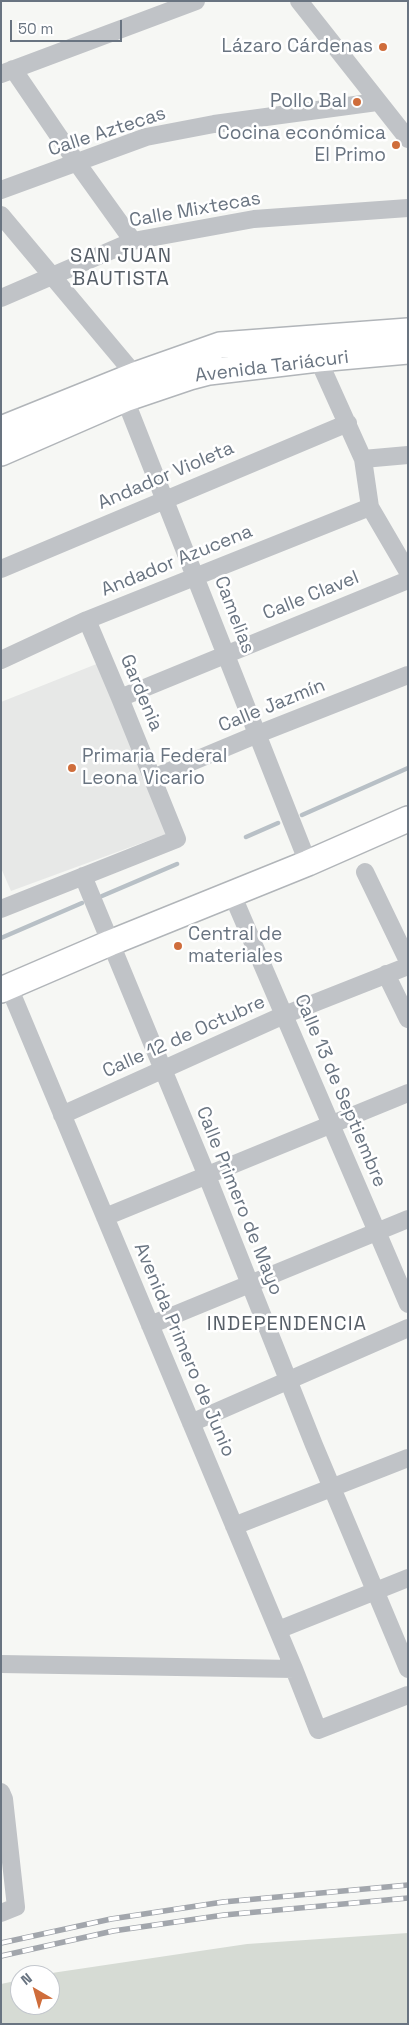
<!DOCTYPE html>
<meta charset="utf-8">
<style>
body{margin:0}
#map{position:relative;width:409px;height:2025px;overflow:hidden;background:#f6f7f4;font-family:"Space Grotesk",sans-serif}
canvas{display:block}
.frame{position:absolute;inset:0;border:2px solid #697481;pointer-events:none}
.north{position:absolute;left:10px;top:1965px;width:50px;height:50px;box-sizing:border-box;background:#fff;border:1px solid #c3c7cd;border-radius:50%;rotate:322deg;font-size:14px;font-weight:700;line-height:20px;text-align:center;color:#697481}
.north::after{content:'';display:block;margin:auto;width:18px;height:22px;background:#cf6d3b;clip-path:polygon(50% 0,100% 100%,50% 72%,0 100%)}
.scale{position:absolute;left:10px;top:20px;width:112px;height:22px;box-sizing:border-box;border:2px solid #697481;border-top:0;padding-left:6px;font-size:15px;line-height:18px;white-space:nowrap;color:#697481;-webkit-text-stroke:4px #fff;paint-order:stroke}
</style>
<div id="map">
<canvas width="409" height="2025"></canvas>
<div class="frame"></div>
<div class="north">N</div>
<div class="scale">50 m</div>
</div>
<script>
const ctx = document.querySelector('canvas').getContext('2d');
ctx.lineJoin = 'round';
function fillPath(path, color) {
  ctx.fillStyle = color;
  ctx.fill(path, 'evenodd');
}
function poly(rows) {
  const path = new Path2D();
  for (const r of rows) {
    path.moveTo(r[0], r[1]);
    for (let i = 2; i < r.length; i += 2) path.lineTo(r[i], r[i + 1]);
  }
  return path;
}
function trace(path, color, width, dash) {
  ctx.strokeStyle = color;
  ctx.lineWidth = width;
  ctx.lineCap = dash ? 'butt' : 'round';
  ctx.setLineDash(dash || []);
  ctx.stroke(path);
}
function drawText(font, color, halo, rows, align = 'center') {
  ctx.font = font + ' "Space Grotesk",sans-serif';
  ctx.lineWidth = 5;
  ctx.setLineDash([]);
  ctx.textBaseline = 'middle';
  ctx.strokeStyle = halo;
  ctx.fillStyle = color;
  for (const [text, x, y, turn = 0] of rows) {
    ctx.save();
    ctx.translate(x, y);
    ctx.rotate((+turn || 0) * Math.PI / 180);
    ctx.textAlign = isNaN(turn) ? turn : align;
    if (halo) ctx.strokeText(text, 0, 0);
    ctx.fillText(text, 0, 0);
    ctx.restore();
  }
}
fillPath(poly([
 [99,663,169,833,11,891,1,868,1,702]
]), '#e7e8e7');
fillPath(poly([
 [408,1933,408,2024,1,2024,1,1984,20,1980,20,2005,50,2005,50,1975,42,1975,45,1974,247,1944]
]), '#d6dbd4');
trace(poly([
 [302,815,408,768],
 [246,837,278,823],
 [102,896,177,864],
 [1,938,82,903]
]), '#b8c0c6', 4.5);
const secondary = poly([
 [1,429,135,375,220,345,408,331],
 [1,453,125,399,190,377,209,372,318,359,408,351],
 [1,990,110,943,308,863,408,819]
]);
trace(secondary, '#b1b5b9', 28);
trace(poly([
 [299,1,408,139],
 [13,69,77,163,133,241],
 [1,74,196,1],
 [1,190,146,137,214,124,377,102],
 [1,215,135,375],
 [1,298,133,241,254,219,408,208],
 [318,359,363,459,370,507,408,572],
 [121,389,308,863],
 [363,459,408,455],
 [1,569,348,423],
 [1,660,87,620,370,507],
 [120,698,408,580],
 [153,778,258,734,408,675],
 [365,872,408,961],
 [83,876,207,1176,314,1445,408,1669],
 [232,894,408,1304],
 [1,909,177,839,120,698,87,620],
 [386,974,408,1019],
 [9,987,294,1669,318,1730,408,1695],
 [62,1115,284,1015,408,966],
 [105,1217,408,1093],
 [150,1325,408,1219],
 [191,1423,408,1328],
 [234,1526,408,1458],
 [278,1630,408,1578],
 [1,1664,294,1669],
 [1,1792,4,1799,16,1907,1,1913]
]), '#c0c3c7', 18);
trace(secondary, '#fff', 25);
const rail = poly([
 [1,1943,111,1919,223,1902,408,1885],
 [1,1956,113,1931,224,1915,408,1898]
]);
trace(rail, '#a2a6ac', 5.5);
trace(rail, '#fff', 4, [11]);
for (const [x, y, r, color] of [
 [383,47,5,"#cf6d3b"],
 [357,102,5,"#cf6d3b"],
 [396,145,5,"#cf6d3b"],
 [72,768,5,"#cf6d3b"],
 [178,946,5,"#cf6d3b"]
]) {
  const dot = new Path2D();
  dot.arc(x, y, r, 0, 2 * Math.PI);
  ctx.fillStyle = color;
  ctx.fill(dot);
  trace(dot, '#fff', 2);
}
drawText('19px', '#697481', '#fff', [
 ["Lázaro Cárdenas",373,47],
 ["Pollo Bal",347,102],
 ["Cocina económica",386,134],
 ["El Primo",386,156],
 ["Primaria Federal",82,757,"left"],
 ["Leona Vicario",82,779,"left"],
 ["Central de",188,935,"left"],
 ["materiales",188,957,"left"]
], 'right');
drawText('19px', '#697481', '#fff', [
 ["Calle Aztecas",107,132,-18],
 ["Calle Mixtecas",195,210,-10],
 ["Avenida Tariácuri",272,367,-7],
 ["Andador Violeta",166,476,-23],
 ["Andador Azucena",177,561,-22],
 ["Calle Clavel",311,596,-22],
 ["Camelias",234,615,69],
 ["Gardenia",141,693,67],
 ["Calle Jazmín",272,706,-22],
 ["Calle 12 de Octubre",184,1037,-24],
 ["Calle 13 de Septiembre",340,1091,67],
 ["Calle Primero de Mayo",239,1201,68],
 ["Avenida Primero de Junio",184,1350,67]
]);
ctx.letterSpacing = '1px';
drawText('20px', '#565e67', '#fff', [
 ["SAN JUAN",121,257],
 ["BAUTISTA",121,280],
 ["INDEPENDENCIA",287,1325]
]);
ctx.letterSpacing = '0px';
</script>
